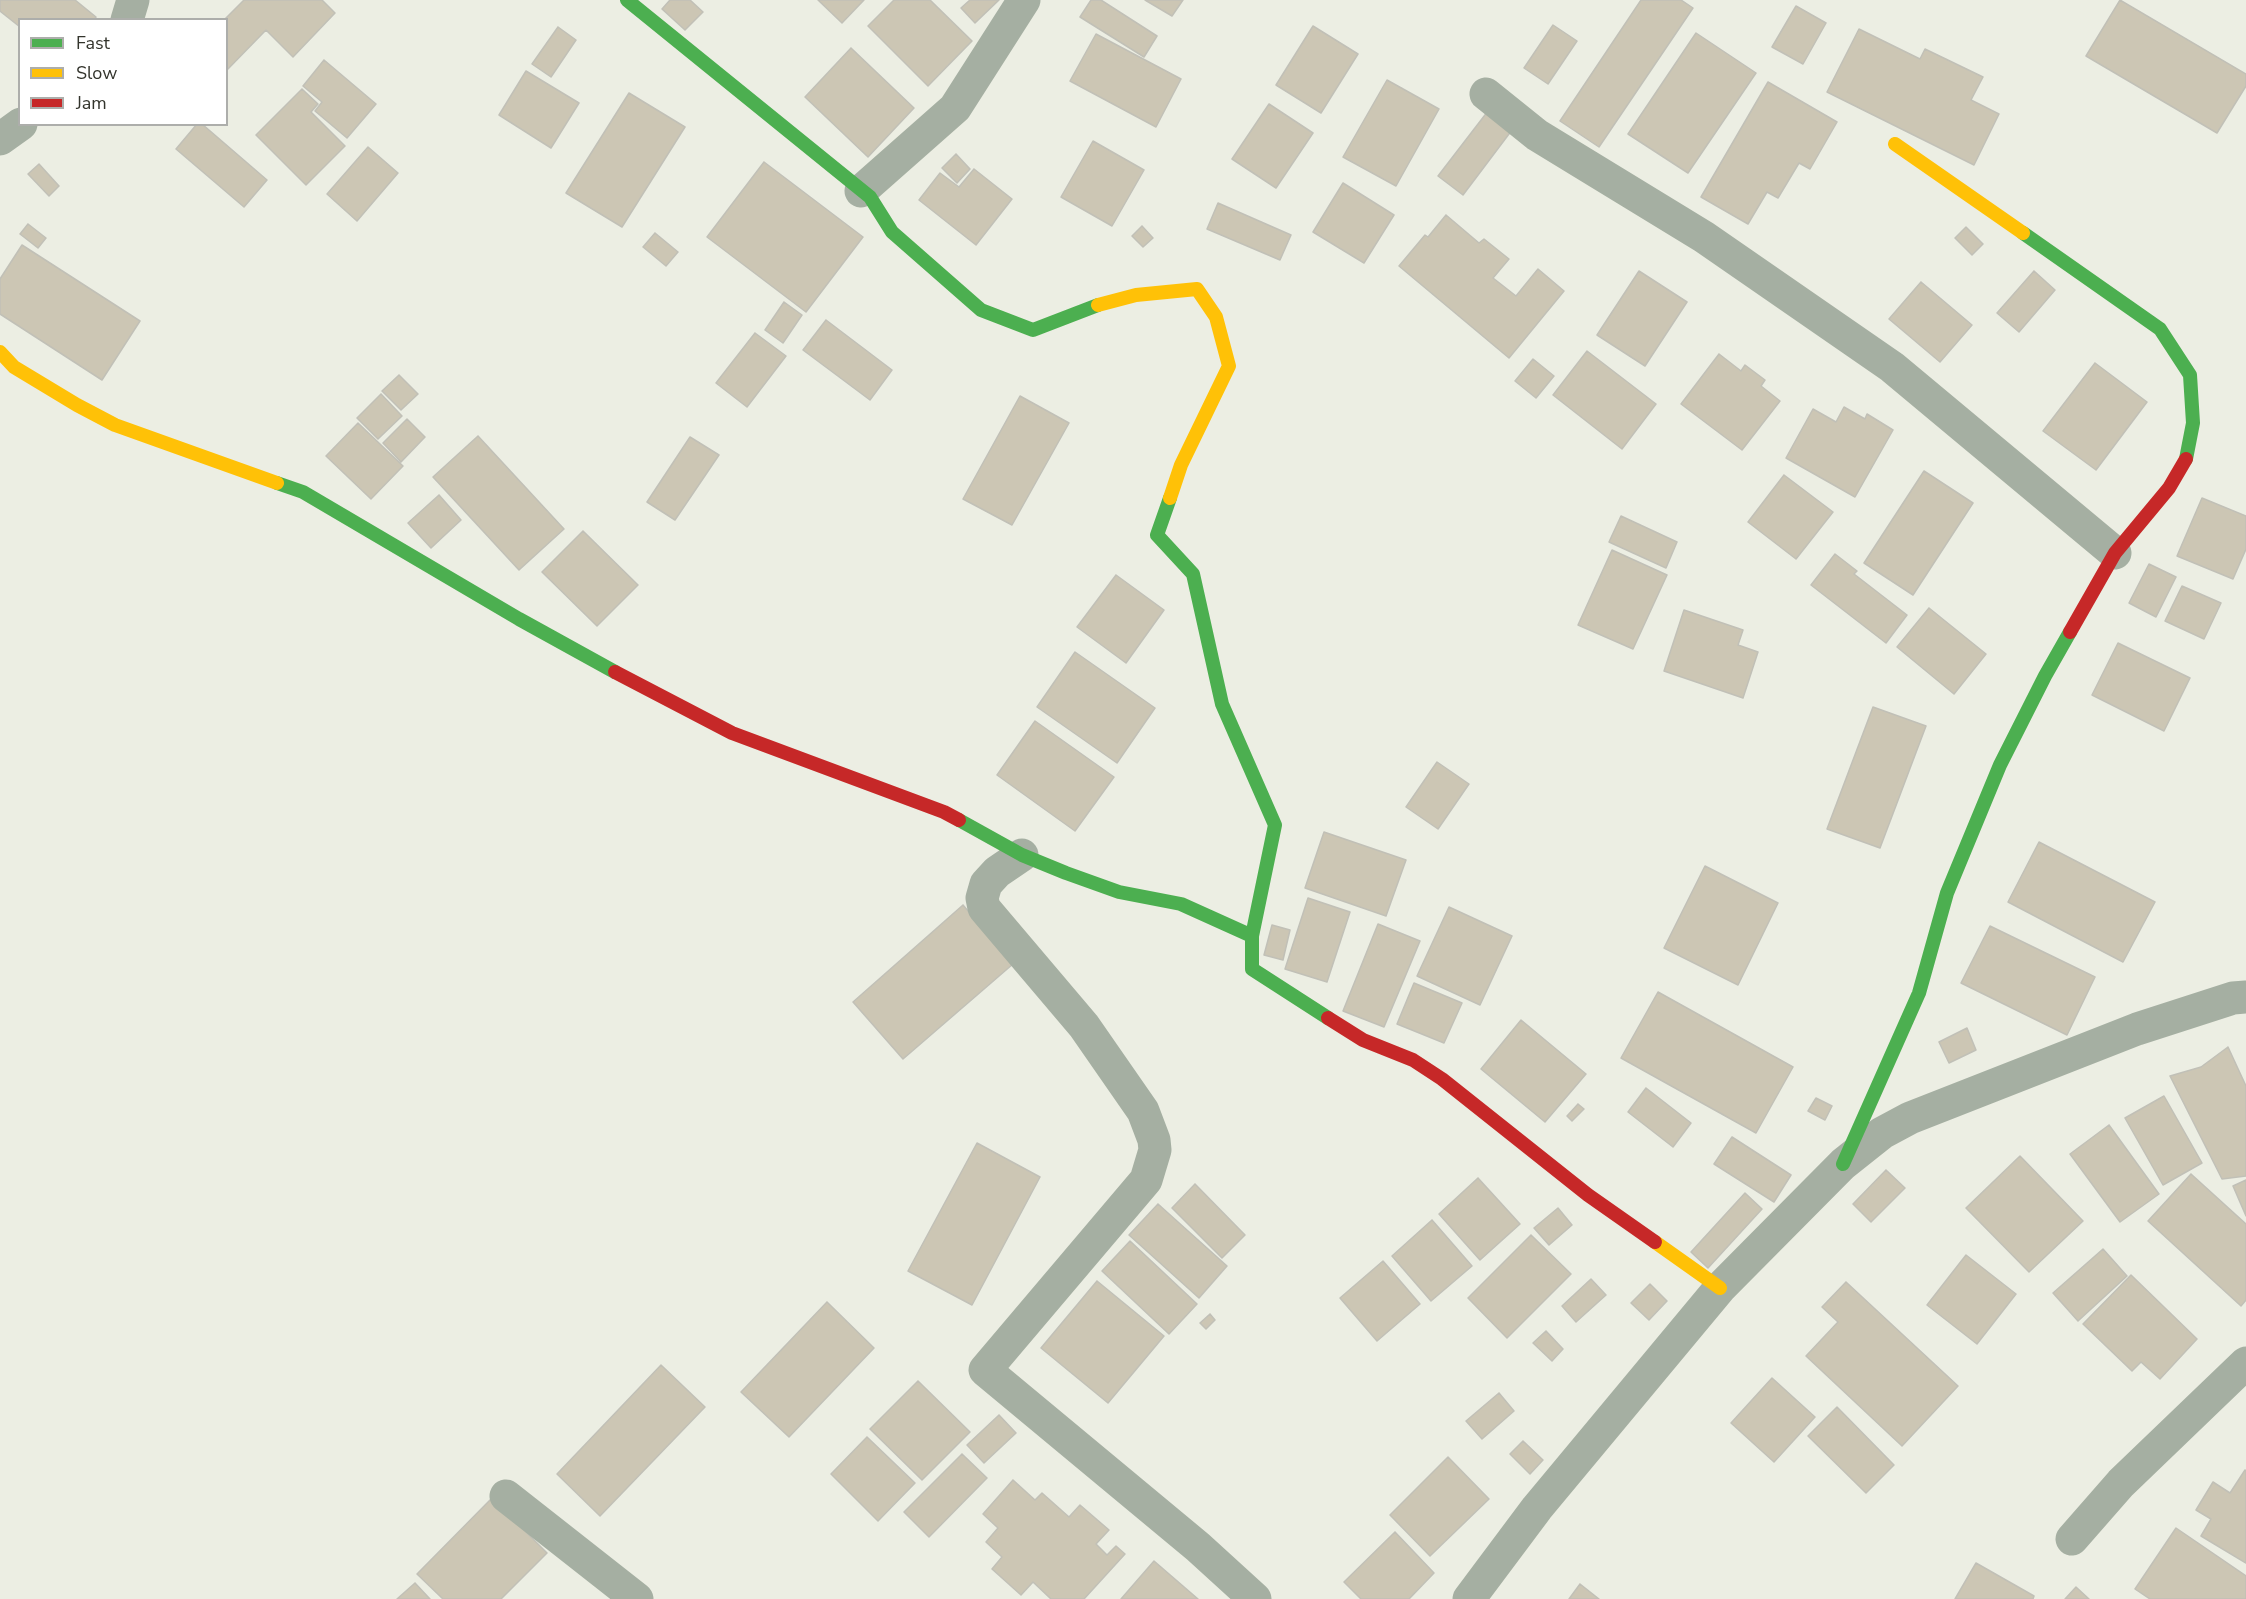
<!DOCTYPE html>
<style>
body{margin:0}
#map{position:relative;width:2246px;height:1599px;overflow:hidden;background:#eceee3;font-family:"Nunito Sans",sans-serif}
canvas{display:block}
.legend{position:absolute;left:18px;top:18px;width:210px;height:108px;box-sizing:border-box;background:#fff;border:2px solid #adaeab;margin:0;padding:8px 10px;list-style:none;font-size:18px;color:#33342c}
.legend li{display:flex;align-items:center;gap:12px;height:30px}
.legend b{width:30px;border:2px solid #adaeab}
</style>
<div id="map">
<canvas width="2246" height="1599"></canvas>
<ul class="legend">
<li><b style="height:8px;background:#4caf50"></b>Fast</li>
<li><b style="height:8px;background:#ffc107"></b>Slow</li>
<li><b style="height:8px;background:#c62828"></b>Jam</li>
</ul>
</div>
<script>
const ctx = document.querySelector('canvas').getContext('2d');
ctx.lineJoin = 'round';
function fillPath(path, color) {
  ctx.fillStyle = color;
  ctx.fill(path, 'evenodd');
}
function poly(rows) {
  const path = new Path2D();
  for (const r of rows) {
    path.moveTo(r[0], r[1]);
    for (let i = 2; i < r.length; i += 2) path.lineTo(r[i], r[i + 1]);
  }
  return path;
}
function trace(path, color, width, dash) {
  ctx.strokeStyle = color;
  ctx.lineWidth = width;
  ctx.lineCap = dash ? 'butt' : 'round';
  ctx.setLineDash(dash || []);
  ctx.stroke(path);
}
const building = poly([
 [0,0,75,0,96,17,94,20,20,20,20,27,0,11,0,0],
 [244,0,322,0,335,13,293,57,266,30,226,71,226,20,224,20,244,0],
 [670,0,690,0,703,12,685,30,662,9,670,0],
 [818,0,864,0,842,23,818,0],
 [894,0,930,0,972,41,928,86,868,26,894,0],
 [970,0,999,0,975,23,961,8,970,0],
 [1091,0,1101,0,1157,36,1144,57,1080,17,1091,0],
 [1145,0,1183,0,1172,16,1145,0],
 [1641,0,1681,0,1693,8,1599,147,1560,121,1641,0],
 [2120,0,2246,74,2246,86,2217,133,2086,56,2120,0],
 [1796,6,1826,23,1803,64,1772,47,1796,6],
 [1553,25,1577,41,1548,84,1524,68,1553,25],
 [1313,26,1358,54,1321,113,1276,85,1313,26],
 [558,27,576,40,551,77,532,64,558,27],
 [1859,29,1920,59,1925,49,1983,77,1971,100,1999,114,1974,165,1827,92,1859,29],
 [1696,33,1756,73,1688,173,1628,134,1696,33],
 [1096,34,1181,79,1156,127,1070,81,1096,34],
 [851,48,914,108,868,157,805,97,851,48],
 [324,60,376,104,347,138,315,111,322,102,303,86,324,60],
 [526,71,579,103,551,148,499,115,526,71],
 [1387,80,1439,109,1396,186,1343,157,1387,80],
 [1768,82,1837,122,1810,169,1799,163,1778,198,1767,192,1748,224,1701,197,1768,82],
 [302,89,318,104,311,112,345,146,306,185,256,135,302,89],
 [629,93,685,127,622,227,566,193,629,93],
 [1269,104,1313,133,1276,188,1232,159,1269,104],
 [1488,111,1512,130,1463,195,1438,176,1488,111],
 [197,124,202,124,267,180,244,207,176,149,197,124],
 [1093,141,1144,170,1112,226,1061,197,1093,141],
 [368,147,398,173,357,221,327,194,368,147],
 [956,154,970,169,957,183,942,168,956,154],
 [764,162,863,237,806,312,707,237,764,162],
 [39,164,59,186,49,196,28,174,39,164],
 [974,169,1012,199,976,245,919,200,940,173,959,187,974,169],
 [1343,183,1394,215,1364,263,1313,232,1343,183],
 [1218,203,1291,235,1280,260,1207,229,1218,203],
 [1446,215,1479,243,1484,239,1509,259,1493,278,1516,296,1538,269,1564,291,1509,358,1399,266,1425,235,1428,237,1446,215],
 [28,224,46,238,38,248,20,234,28,224],
 [1142,226,1153,238,1143,247,1132,236,1142,226],
 [1966,227,1983,244,1972,255,1955,238,1966,227],
 [655,233,678,252,666,266,643,247,655,233],
 [22,245,140,321,102,380,0,314,0,279,22,245],
 [1639,271,1687,302,1645,366,1597,335,1639,271],
 [2034,271,2055,290,2019,332,1997,313,2034,271],
 [1921,282,1972,325,1940,362,1889,319,1921,282],
 [784,302,802,315,783,343,765,330,784,302],
 [826,320,892,370,870,400,803,350,826,320],
 [755,333,786,356,747,407,716,383,755,333],
 [1587,351,1656,404,1622,449,1553,395,1587,351],
 [1719,354,1741,371,1745,365,1765,380,1761,386,1780,401,1742,450,1681,404,1719,354],
 [1533,359,1554,376,1536,398,1515,381,1533,359],
 [2095,363,2147,402,2096,470,2043,431,2095,363],
 [399,375,418,394,401,410,382,391,399,375],
 [381,394,402,416,378,439,357,418,381,394],
 [1020,396,1069,423,1012,525,963,499,1020,396],
 [1844,407,1865,419,1867,414,1893,430,1855,497,1786,458,1813,409,1836,422,1844,407],
 [407,419,425,437,401,462,383,443,407,419],
 [358,423,403,466,371,499,326,456,358,423],
 [478,436,564,529,519,570,433,477,478,436],
 [690,437,719,455,675,520,647,502,690,437],
 [1924,471,1973,503,1913,595,1864,563,1924,471],
 [1784,475,1833,512,1796,559,1748,522,1784,475],
 [439,495,461,520,431,548,408,523,439,495],
 [2202,498,2246,516,2246,549,2233,579,2177,556,2202,498],
 [1621,516,1677,542,1666,568,1609,542,1621,516],
 [583,531,638,585,597,626,542,572,583,531],
 [1612,550,1667,575,1633,649,1578,625,1612,550],
 [1835,554,1857,571,1854,574,1907,615,1886,643,1811,585,1835,554],
 [2149,564,2176,577,2156,617,2129,603,2149,564],
 [1116,575,1164,610,1126,663,1077,627,1116,575],
 [2182,586,2221,603,2204,639,2165,621,2182,586],
 [1929,608,1986,654,1954,694,1897,647,1929,608],
 [1684,610,1743,630,1738,645,1758,652,1743,698,1664,671,1684,610],
 [2118,643,2190,678,2164,731,2092,695,2118,643],
 [1075,652,1155,708,1117,763,1037,707,1075,652],
 [1873,707,1926,726,1880,848,1827,829,1873,707],
 [1035,721,1114,777,1075,831,997,775,1035,721],
 [1437,762,1469,784,1438,829,1406,807,1437,762],
 [1324,832,1406,860,1386,916,1305,888,1324,832],
 [2039,842,2155,902,2123,962,2008,902,2039,842],
 [1705,866,1778,903,1738,985,1664,948,1705,866],
 [1308,898,1350,912,1327,982,1285,969,1308,898],
 [963,905,1013,964,903,1059,853,1002,963,905],
 [1449,907,1512,936,1480,1005,1417,976,1449,907],
 [1378,924,1420,941,1384,1027,1343,1011,1378,924],
 [1272,925,1290,930,1283,960,1264,955,1272,925],
 [1990,926,2095,977,2067,1035,1961,983,1990,926],
 [1414,983,1462,1003,1444,1043,1397,1024,1414,983],
 [1658,992,1793,1067,1756,1133,1621,1058,1658,992],
 [1521,1020,1586,1074,1545,1122,1481,1069,1521,1020],
 [1967,1028,1976,1050,1949,1063,1939,1042,1967,1028],
 [2228,1047,2246,1086,2246,1176,2222,1179,2170,1076,2201,1067,2228,1047],
 [1646,1088,1691,1123,1673,1147,1628,1112,1646,1088],
 [2164,1096,2202,1163,2163,1185,2125,1118,2164,1096],
 [1816,1098,1832,1106,1825,1120,1808,1111,1816,1098],
 [1578,1104,1584,1109,1572,1121,1567,1116,1578,1104],
 [2109,1125,2159,1194,2120,1222,2070,1154,2109,1125],
 [1732,1137,1791,1175,1774,1202,1714,1164,1732,1137],
 [977,1143,1040,1177,972,1305,908,1271,977,1143],
 [2020,1156,2083,1221,2029,1272,1966,1208,2020,1156],
 [1886,1170,1905,1188,1871,1222,1853,1204,1886,1170],
 [2191,1174,2246,1224,2246,1300,2241,1306,2148,1221,2191,1174],
 [1478,1178,1520,1224,1480,1260,1439,1214,1478,1178],
 [2246,1180,2246,1216,2233,1186,2246,1180],
 [1195,1184,1245,1235,1222,1258,1172,1208,1195,1184],
 [1745,1193,1762,1209,1708,1268,1691,1252,1745,1193],
 [1158,1204,1227,1266,1199,1298,1129,1235,1158,1204],
 [1558,1208,1572,1225,1549,1245,1534,1228,1558,1208],
 [1432,1220,1472,1266,1431,1301,1392,1256,1432,1220],
 [1531,1235,1571,1274,1507,1338,1468,1298,1531,1235],
 [1130,1241,1197,1304,1169,1334,1102,1271,1130,1241],
 [2103,1249,2127,1276,2078,1321,2053,1293,2103,1249],
 [1966,1255,2016,1294,1977,1344,1927,1305,1966,1255],
 [1383,1261,1420,1304,1377,1341,1340,1298,1383,1261],
 [2131,1275,2197,1339,2160,1379,2141,1362,2132,1371,2083,1324,2131,1275],
 [1591,1279,1606,1295,1576,1322,1562,1306,1591,1279],
 [1097,1281,1164,1336,1108,1403,1041,1348,1097,1281],
 [1846,1282,1958,1386,1902,1446,1806,1356,1838,1322,1822,1307,1846,1282],
 [1650,1284,1667,1301,1649,1320,1631,1303,1650,1284],
 [827,1302,874,1348,789,1437,741,1392,827,1302],
 [1210,1314,1215,1320,1206,1329,1200,1323,1210,1314],
 [1546,1331,1563,1349,1552,1361,1533,1343,1546,1331],
 [661,1365,705,1407,600,1516,557,1474,661,1365],
 [1772,1378,1815,1417,1774,1462,1731,1423,1772,1378],
 [918,1381,970,1432,922,1480,870,1429,918,1381],
 [1499,1393,1514,1411,1482,1439,1466,1421,1499,1393],
 [1837,1407,1894,1465,1866,1493,1808,1436,1837,1407],
 [999,1415,1016,1433,984,1463,967,1445,999,1415],
 [867,1437,915,1483,878,1521,831,1474,867,1437],
 [1523,1441,1543,1460,1530,1474,1510,1454,1523,1441],
 [962,1454,987,1478,929,1537,904,1512,962,1454],
 [1448,1457,1489,1499,1430,1556,1390,1515,1448,1457],
 [2245,1470,2246,1471,2246,1563,2201,1536,2211,1519,2196,1510,2213,1482,2230,1493,2245,1470],
 [1013,1480,1035,1500,1042,1493,1069,1517,1080,1505,1109,1530,1096,1544,1107,1555,1116,1546,1125,1554,1084,1599,1051,1599,1033,1582,1021,1595,992,1569,1002,1557,986,1542,998,1528,983,1514,1013,1480],
 [492,1498,547,1553,501,1599,443,1599,417,1574,492,1498],
 [2176,1528,2246,1576,2246,1599,2150,1599,2135,1589,2176,1528],
 [1395,1532,1434,1573,1409,1599,1361,1599,1344,1582,1395,1532],
 [1154,1561,1198,1599,1121,1599,1154,1561],
 [1976,1563,2034,1596,2033,1599,1955,1599,1976,1563],
 [415,1583,430,1599,397,1599,415,1583],
 [1580,1584,1599,1599,1569,1599,1580,1584],
 [2076,1587,2089,1599,2065,1599,2076,1587]
]);
fillPath(building, '#ccc6b4');
trace(building, '#c1c0b7', 1.5);
trace(poly([
 [127,20,133,0],
 [1486,94,1537,135,1704,237,1892,367,2115,553],
 [0,139,21,124],
 [861,191,955,108,1024,0],
 [1022,855,997,872,986,884,982,898,984,908,1084,1026,1143,1111,1154,1140,1155,1150,1146,1180,985,1370,1198,1547,1255,1599],
 [506,1496,637,1599],
 [2072,1539,2121,1483,2246,1363],
 [1469,1599,1537,1508,1720,1288,1843,1164,1882,1133,1910,1118,2137,1029,2233,998,2246,997]
]), '#a5afa2', 33);
trace(poly([
 [627,0,870,197,892,232,981,310,1033,330,1098,305],
 [2023,233,2160,329,2190,375,2193,423,2186,459],
 [277,483,303,492,519,619,615,672],
 [1170,498,1157,535,1193,574,1222,704,1275,825,1252,936],
 [959,820,1022,855,1066,873,1119,892,1181,904,1252,936,1252,969,1328,1018],
 [1843,1164,1919,993,1947,893,2000,765,2045,676,2070,632]
]), '#4caf50', 14);
trace(poly([
 [1895,144,2023,233],
 [1098,305,1136,295,1197,289,1216,317,1229,366,1181,465,1170,498],
 [0,352,14,367,77,405,115,425,277,483],
 [1655,1242,1720,1288]
]), '#ffc107', 14);
trace(poly([
 [2070,632,2115,553,2169,488,2186,459],
 [615,672,732,733,944,812,959,820],
 [1328,1018,1363,1040,1413,1060,1442,1079,1588,1195,1655,1242]
]), '#c62828', 14);
</script>
